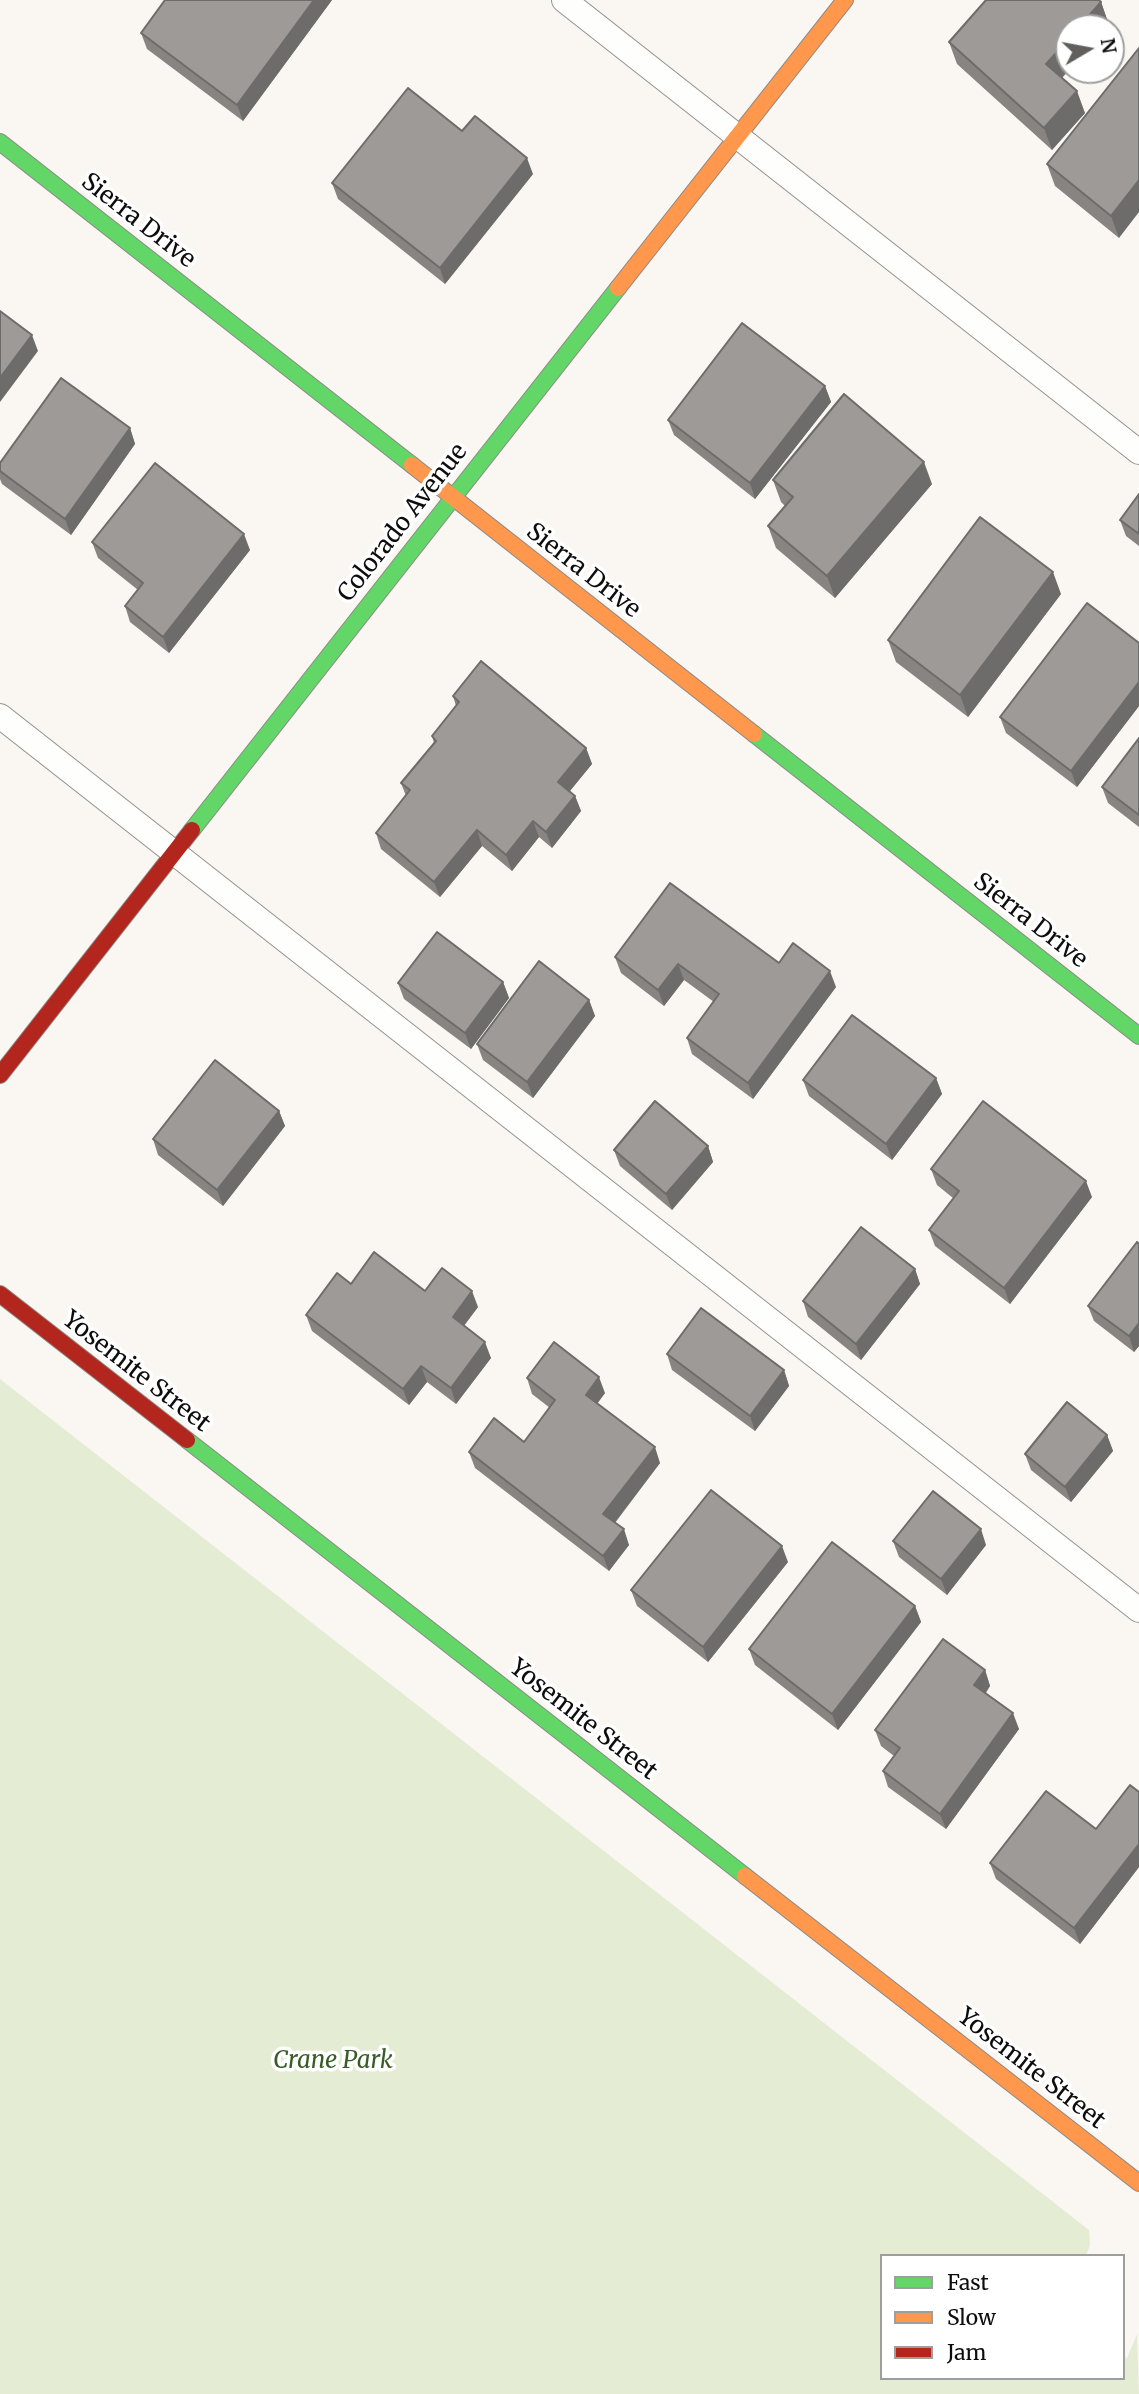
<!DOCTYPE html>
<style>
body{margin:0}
#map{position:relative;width:1139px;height:2394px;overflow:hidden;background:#faf7f2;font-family:Merriweather,serif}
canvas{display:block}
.legend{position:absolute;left:880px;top:2254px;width:245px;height:126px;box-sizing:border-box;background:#fff;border:2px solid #9e9e9e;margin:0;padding:9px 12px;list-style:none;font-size:21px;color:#0d0d0d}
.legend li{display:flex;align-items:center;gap:14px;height:35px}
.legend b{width:35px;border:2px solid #9e9e9e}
.north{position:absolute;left:1055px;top:14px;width:70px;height:70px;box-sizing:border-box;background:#fff;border:2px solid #9e9e9e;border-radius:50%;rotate:80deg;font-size:19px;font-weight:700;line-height:28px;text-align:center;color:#0d0d0d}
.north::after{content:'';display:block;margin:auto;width:24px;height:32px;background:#605f5d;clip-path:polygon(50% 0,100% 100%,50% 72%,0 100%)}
</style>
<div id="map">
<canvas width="1139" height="2394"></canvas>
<ul class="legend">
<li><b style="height:9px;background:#63d668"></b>Fast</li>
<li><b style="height:9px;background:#ff974d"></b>Slow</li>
<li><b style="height:9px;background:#b3261e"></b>Jam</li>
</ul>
<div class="north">N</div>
</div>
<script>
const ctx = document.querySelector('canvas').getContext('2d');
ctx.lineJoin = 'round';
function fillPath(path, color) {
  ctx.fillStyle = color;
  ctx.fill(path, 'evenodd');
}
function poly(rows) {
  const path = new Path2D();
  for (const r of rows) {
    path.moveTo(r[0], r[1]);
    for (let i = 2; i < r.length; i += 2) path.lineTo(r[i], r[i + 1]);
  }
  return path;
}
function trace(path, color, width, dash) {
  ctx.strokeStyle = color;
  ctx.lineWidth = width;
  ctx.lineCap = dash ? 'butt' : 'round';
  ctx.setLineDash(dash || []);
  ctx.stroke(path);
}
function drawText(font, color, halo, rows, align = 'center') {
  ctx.font = font + ' Merriweather,serif';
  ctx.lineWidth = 7;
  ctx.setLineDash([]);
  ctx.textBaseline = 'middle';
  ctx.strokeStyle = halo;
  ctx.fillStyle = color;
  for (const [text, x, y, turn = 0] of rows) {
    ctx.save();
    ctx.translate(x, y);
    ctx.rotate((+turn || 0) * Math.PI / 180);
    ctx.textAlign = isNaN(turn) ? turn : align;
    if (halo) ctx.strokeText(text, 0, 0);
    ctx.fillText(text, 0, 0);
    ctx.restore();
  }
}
fillPath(poly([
 [0,1379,1089,2230,1090,2245,1086,2256,882,2256,882,2378,1123,2378,1123,2357,1127,2358,1137,2334,1139,2394,0,2394]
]), '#e5ecd4');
const lane = poly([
 [564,0,1139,452],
 [0,716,1139,1610]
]);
const fast = poly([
 [0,142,412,465],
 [754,734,1139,1036],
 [192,830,618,288],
 [187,1440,745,1876]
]);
const slow = poly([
 [618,288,845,0],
 [412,465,754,734],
 [745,1876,1139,2183]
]);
const jam = poly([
 [0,1075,192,830],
 [0,1294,187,1440]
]);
trace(lane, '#949290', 26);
trace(fast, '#8a8987', 18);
trace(slow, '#8a8987', 18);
trace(jam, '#8a8987', 18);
trace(lane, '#fefefd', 24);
trace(fast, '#63d668', 16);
trace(slow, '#ff974d', 16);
trace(jam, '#b3261e', 16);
fillPath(poly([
 [332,0,243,121,147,49,141,33],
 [1101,2,1109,25,1062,78,1085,113,1052,150,957,64,949,42],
 [1139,48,1119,238,1055,186,1047,164],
 [533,174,445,284,338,199,332,183],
 [825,386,831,402,755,499,674,435,668,420],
 [130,428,135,444,71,535,2,484,0,479,0,463],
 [773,480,932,484,835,598,776,548,768,526,785,506,781,502],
 [1139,494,1139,546,1126,536,1120,520],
 [92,542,250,550,169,653,130,622,125,606,138,590,98,558],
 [1061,594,968,717,896,662,888,640],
 [1139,643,1139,706,1077,787,1006,733,1000,717],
 [453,696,586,748,592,764,570,791,575,796,581,811,552,848,539,837,512,871,482,846,440,897,381,849,376,833,406,796,401,783,434,743,432,736,456,706],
 [1139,738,1139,827,1108,803,1102,787],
 [615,957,779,963,836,987,753,1099,692,1054,687,1038,714,1002,684,980,664,1006,621,973],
 [503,982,509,998,471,1049,404,999,398,983],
 [589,1000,595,1016,533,1098,483,1060,477,1044],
 [936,1078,942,1094,892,1160,809,1096,803,1080],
 [279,1111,285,1126,223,1206,158,1155,153,1139],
 [708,1146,713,1162,672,1210,620,1166,614,1150],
 [931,1169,1092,1197,1010,1304,935,1246,929,1230,953,1198,937,1185],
 [1139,1244,1139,1346,1134,1352,1094,1321,1088,1306],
 [915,1269,920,1284,861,1360,808,1317,803,1301],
 [351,1284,425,1291,478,1307,464,1326,491,1358,456,1404,427,1382,409,1405,312,1331,306,1315],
 [667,1354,784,1370,789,1386,755,1431,672,1370],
 [527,1378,605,1393,597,1403,660,1463,615,1523,629,1545,609,1571,475,1468,469,1452,524,1442,550,1408,532,1394],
 [1107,1435,1113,1451,1071,1502,1031,1470,1025,1454],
 [893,1541,986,1545,947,1595,899,1557],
 [788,1562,708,1662,637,1606,631,1590],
 [915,1606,921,1622,838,1730,755,1665,749,1649],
 [985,1670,990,1686,986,1693,1019,1729,946,1829,888,1787,883,1771,894,1756,881,1746,875,1730],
 [1139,1792,1139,1867,1080,1944,996,1879,990,1863,1096,1829]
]), '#878482');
fillPath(poly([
 [314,0,332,0,243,121,237,105],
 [1101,2,1109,25,1106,28,1078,28],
 [1069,39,1069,70,1054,86,1046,64],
 [1077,91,1085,113,1052,150,1044,128],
 [527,158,533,174,445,284,440,268],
 [1139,180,1139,212,1119,238,1111,216],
 [32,335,38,351,0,402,0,378],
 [825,386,831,402,755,499,750,483],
 [130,428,135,444,71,535,65,519],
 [924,462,932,484,835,598,827,576],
 [244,534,250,550,169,653,163,637],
 [1053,572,1061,594,968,717,960,695],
 [1139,682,1139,706,1077,787,1071,771],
 [586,748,592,764,564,798,558,782],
 [575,796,581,811,552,848,546,832],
 [533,821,539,837,512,871,506,855],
 [477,830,482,846,440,897,434,882],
 [678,964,684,980,664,1006,658,990],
 [830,971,836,987,753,1099,748,1083],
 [503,982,509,998,471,1049,465,1033],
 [589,1000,595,1016,533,1098,527,1082],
 [936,1078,942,1094,892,1160,886,1144],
 [279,1111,285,1126,223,1206,217,1190],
 [708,1146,713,1162,672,1210,666,1194],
 [1086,1181,1092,1197,1010,1304,1004,1288],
 [915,1269,920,1284,861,1360,856,1344],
 [472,1291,478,1307,458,1333,453,1317],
 [1139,1323,1139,1346,1134,1352,1129,1336],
 [485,1342,491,1358,456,1404,451,1388],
 [421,1366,427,1382,409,1405,403,1389],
 [784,1370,789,1386,755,1431,750,1416],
 [599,1377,605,1393,592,1411,586,1395],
 [1107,1435,1113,1451,1071,1502,1065,1487],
 [655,1447,660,1463,609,1530,603,1514],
 [624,1529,629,1545,609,1571,603,1556],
 [981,1529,986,1545,947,1595,941,1579],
 [782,1546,788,1562,708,1662,703,1647],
 [915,1606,921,1622,838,1730,832,1714],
 [985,1670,990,1686,980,1700,974,1685],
 [1013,1713,1019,1729,946,1829,940,1814],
 [1139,1844,1139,1867,1080,1944,1074,1928]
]), '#6e6c6a');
const building = poly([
 [165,0,314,0,237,105,141,33,165,0],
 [986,0,1099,0,1101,2,1078,28,1069,28,1069,39,1046,64,1077,91,1044,128,949,42,986,0],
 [1139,48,1139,180,1111,216,1047,164,1139,48],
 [408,88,462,131,475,116,527,158,440,268,332,183,408,88],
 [0,311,32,335,0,378,0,311],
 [742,323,825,386,750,483,668,420,742,323],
 [61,378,130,428,65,519,0,471,0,463,61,378],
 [844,394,924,462,827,576,768,526,793,497,773,480,844,394],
 [155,463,244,534,163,637,125,606,143,583,92,542,155,463],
 [1139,494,1139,534,1120,520,1139,494],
 [980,517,1053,572,960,695,888,640,980,517],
 [1087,603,1139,643,1139,682,1071,771,1000,717,1087,603],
 [481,661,586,748,558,782,575,796,546,832,533,821,506,855,477,830,434,882,376,833,410,790,401,783,436,741,432,736,459,702,453,696,481,661],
 [1139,738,1139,815,1102,787,1139,738],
 [670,883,779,963,793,943,830,971,748,1083,687,1038,719,994,678,964,658,990,615,957,670,883],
 [437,932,503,982,465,1033,398,983,437,932],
 [539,961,589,1000,527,1082,477,1044,539,961],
 [852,1015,936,1078,886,1144,803,1080,852,1015],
 [215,1060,279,1111,217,1190,153,1139,215,1060],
 [655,1101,708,1146,666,1194,614,1150,655,1101],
 [983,1101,1086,1181,1004,1288,929,1230,959,1191,931,1169,983,1101],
 [861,1227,915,1269,856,1344,803,1301,861,1227],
 [1137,1242,1139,1244,1139,1323,1129,1336,1088,1306,1137,1242],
 [374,1252,425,1291,442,1268,472,1291,453,1317,485,1342,451,1388,421,1366,403,1389,306,1315,337,1273,351,1284,374,1252],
 [701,1308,784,1370,750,1416,667,1354,701,1308],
 [554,1342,599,1377,586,1395,655,1447,603,1514,624,1529,603,1556,469,1452,494,1418,524,1442,555,1400,527,1378,554,1342],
 [1067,1402,1107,1435,1065,1487,1025,1454,1067,1402],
 [711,1490,782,1546,703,1647,631,1590,711,1490],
 [933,1491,981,1529,941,1579,893,1541,933,1491],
 [832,1542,915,1606,832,1714,749,1649,832,1542],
 [943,1639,985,1670,974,1685,1013,1713,940,1814,883,1771,900,1748,875,1730,943,1639],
 [1130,1785,1139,1792,1139,1844,1074,1928,990,1863,1046,1791,1096,1829,1130,1785]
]);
fillPath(building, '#9d9a97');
trace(building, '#6e6c6a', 2);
drawText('24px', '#0d0d0d', '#fff', [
 ["Sierra Drive",138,221,38],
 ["Colorado Avenue",403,523,-52],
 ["Sierra Drive",583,571,38],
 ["Sierra Drive",1030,921,38],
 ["Yosemite Street",136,1372,38],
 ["Yosemite Street",583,1720,38],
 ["Yosemite Street",1031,2069,38]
]);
drawText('italic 24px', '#375c25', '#fff', [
 ["Crane Park",333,2061]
]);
</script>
